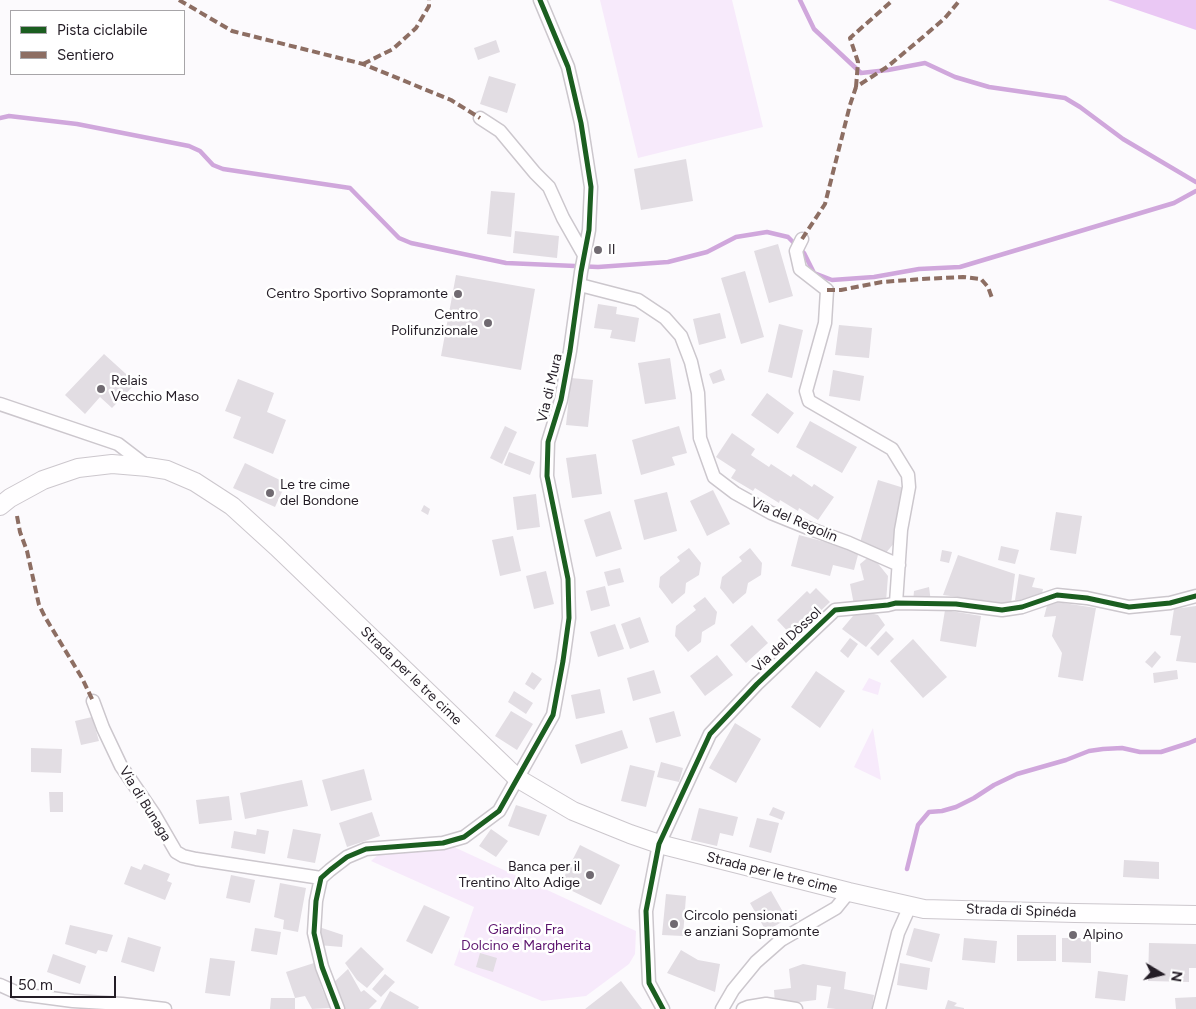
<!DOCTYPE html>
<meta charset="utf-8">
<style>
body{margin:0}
#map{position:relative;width:1196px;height:1009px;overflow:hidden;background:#fcfafd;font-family:Figtree,sans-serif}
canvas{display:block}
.legend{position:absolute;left:10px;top:10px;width:175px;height:65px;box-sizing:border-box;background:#fff;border:1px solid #a7a5a8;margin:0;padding:6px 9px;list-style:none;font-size:15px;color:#241d26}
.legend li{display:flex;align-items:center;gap:10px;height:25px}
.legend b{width:25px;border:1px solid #a7a5a8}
.north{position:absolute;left:1136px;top:949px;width:50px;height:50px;-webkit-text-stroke:4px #fff;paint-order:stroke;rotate:99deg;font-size:14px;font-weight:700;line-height:20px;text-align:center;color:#241d26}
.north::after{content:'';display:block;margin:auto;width:18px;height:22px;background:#241d26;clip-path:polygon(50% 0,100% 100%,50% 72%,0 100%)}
.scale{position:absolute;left:10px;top:976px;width:106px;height:22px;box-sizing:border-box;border:2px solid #241d26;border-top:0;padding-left:6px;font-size:15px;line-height:18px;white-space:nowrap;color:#241d26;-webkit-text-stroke:4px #fff;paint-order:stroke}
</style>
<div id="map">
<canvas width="1196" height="1009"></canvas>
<ul class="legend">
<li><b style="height:6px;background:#1b5e20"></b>Pista ciclabile</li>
<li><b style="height:6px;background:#8d6e63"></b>Sentiero</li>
</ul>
<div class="north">N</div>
<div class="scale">50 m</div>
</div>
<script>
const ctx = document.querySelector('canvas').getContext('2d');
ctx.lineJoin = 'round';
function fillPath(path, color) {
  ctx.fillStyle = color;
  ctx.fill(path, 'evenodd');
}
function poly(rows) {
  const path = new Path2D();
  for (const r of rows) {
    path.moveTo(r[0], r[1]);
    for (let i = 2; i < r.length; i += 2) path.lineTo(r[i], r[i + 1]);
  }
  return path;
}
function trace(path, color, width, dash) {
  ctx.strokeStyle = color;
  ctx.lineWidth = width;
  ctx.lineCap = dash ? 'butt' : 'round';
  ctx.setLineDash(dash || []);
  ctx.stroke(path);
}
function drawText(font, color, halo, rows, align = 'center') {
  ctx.font = font + ' Figtree,sans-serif';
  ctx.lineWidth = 5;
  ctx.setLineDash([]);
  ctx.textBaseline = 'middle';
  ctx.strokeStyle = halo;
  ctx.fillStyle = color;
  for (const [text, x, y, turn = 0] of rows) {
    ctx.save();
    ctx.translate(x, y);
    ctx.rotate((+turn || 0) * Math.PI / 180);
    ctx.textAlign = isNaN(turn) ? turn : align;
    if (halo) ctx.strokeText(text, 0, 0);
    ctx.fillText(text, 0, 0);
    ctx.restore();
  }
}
fillPath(poly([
 [600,0,732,0,763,127,638,158],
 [869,678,881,683,878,695,862,690],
 [873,728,881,780,854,767],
 [454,847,636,931,635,954,629,964,586,996,542,1001,454,965,474,907,371,861,380,853]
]), '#f7eafb');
fillPath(poly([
 [1108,0,1196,0,1196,30]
]), '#eac8f4');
trace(poly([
 [800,0,814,29,861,73,888,70,925,63,955,77,989,87,1065,98,1080,107,1123,139,1196,182],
 [0,118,9,116,77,124,189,146,200,151,213,165,223,169,350,188,399,238,411,243,506,263,598,267,668,262,707,252,736,237,767,232,788,237,804,253,814,273,832,280,874,277,919,269,960,267,1174,203,1196,191],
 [907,869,918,825,929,812,942,811,956,807,974,798,994,785,1017,774,1066,760,1089,751,1103,749,1122,748,1140,752,1161,752,1189,743,1196,740]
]), '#d0a7dc', 4.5);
fillPath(poly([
 [496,40,500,52,478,60,474,48],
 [489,76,516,84,507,113,480,104],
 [686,159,693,201,641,210,634,169],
 [491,191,515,193,511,237,487,234],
 [515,231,559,236,557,258,513,253],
 [778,244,793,296,769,303,754,251],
 [745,271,764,337,741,344,721,278],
 [456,275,535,289,521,370,441,356],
 [598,304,617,307,616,314,639,318,635,342,610,338,612,330,594,328],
 [720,313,726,338,699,345,693,319],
 [779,324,803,330,792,378,768,372],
 [839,325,872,328,869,358,835,355],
 [104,354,136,383,112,408,100,397,85,414,65,395],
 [670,358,676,399,645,404,638,363],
 [721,369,725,380,713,384,709,374],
 [833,370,864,376,860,401,829,396],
 [571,378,593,380,588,427,566,425],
 [238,379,274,393,267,412,286,420,273,454,233,438,241,417,225,411],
 [767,393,794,413,778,434,751,415],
 [810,421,857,447,842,473,796,447],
 [505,426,517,432,502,464,490,458],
 [679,426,687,453,672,457,675,465,641,475,632,440],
 [732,433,755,449,751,455,769,467,771,464,791,477,793,474,812,487,814,484,834,497,818,520,799,508,798,511,780,500,779,503,755,488,753,491,731,478,736,470,716,457],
 [509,452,535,462,530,475,504,465],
 [596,454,602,494,572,498,566,458],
 [245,463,286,483,275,507,233,488],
 [878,480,904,488,895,542,885,554,859,546],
 [713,490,730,524,707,536,690,501],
 [667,492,677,531,644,540,634,500],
 [536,494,540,527,517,530,513,497],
 [424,505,430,509,428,515,421,511],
 [610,511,622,549,596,557,584,520],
 [1056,512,1082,516,1076,554,1050,550],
 [799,535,859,551,854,570,833,565,830,576,791,566],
 [513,536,521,571,500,576,492,540],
 [1001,546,1019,550,1015,564,998,560],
 [689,548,701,563,699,575,686,583,685,593,672,604,659,587,660,577,680,561,677,557],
 [750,548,762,563,761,575,748,583,746,593,733,604,720,588,722,577,742,561,739,557],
 [942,550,952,552,949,563,940,561],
 [871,555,888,576,886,602,854,605,850,584,864,580,860,564],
 [958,555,1015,574,1011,604,943,595],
 [620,568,624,582,608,586,604,572],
 [546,571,554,604,534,609,526,576],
 [1019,574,1035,578,1032,587,1043,589,1041,599,1015,600],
 [605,586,610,606,591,611,586,591],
 [929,587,931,602,913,602,914,591],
 [816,588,830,602,793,637,777,620,807,591,810,594],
 [705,597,717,612,715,624,702,632,701,642,688,652,675,636,676,626,696,610,693,606],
 [1048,602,1057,602,1096,608,1083,681,1058,677,1062,653,1052,636,1056,616,1044,617],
 [1196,606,1196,663,1176,661,1181,636,1170,635,1174,609],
 [858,610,878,615,885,625,866,647,842,629],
 [945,610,981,616,976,647,940,641],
 [640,617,649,642,630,649,621,624],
 [615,624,624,649,598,657,590,632],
 [752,625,768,643,746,663,730,645],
 [886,631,894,639,878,656,870,648],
 [850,638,858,644,848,658,840,651],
 [913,639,947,677,923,698,890,661],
 [1155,651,1161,657,1152,668,1145,662],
 [717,655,733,675,705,696,690,676],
 [654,670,661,693,633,701,627,678],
 [1177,670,1178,679,1154,683,1153,673],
 [816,671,845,691,820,728,791,707],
 [532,672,542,679,534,690,525,684],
 [600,689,605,713,576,719,571,695],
 [514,691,533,703,526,714,508,702],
 [511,711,533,724,517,750,495,736],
 [674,711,681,736,656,743,649,718],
 [92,717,99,741,81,745,75,721],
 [735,723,761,739,736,783,709,768],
 [622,730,628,748,581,764,575,745],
 [31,748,62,749,61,773,31,772],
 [661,762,683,768,679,782,657,777],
 [630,765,655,771,646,807,621,801],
 [364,769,372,800,331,811,322,780],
 [302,780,308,806,245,819,240,793],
 [49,792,63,792,63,812,50,812],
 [229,796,232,820,199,824,196,800],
 [516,805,547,815,539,836,508,826],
 [773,807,785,812,782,820,769,815],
 [699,808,738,817,733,836,720,833,717,846,691,840],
 [372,812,380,836,347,847,339,823],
 [757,818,779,823,771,853,749,847],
 [257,829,269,831,265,854,231,848,234,831,256,835],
 [293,829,321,834,315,863,287,858],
 [491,829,508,841,496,857,479,846],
 [580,845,620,865,601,905,560,885],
 [1124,860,1159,862,1159,879,1123,877],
 [144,864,170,874,167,881,172,883,165,900,124,884,131,866,141,870],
 [231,875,255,880,250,903,226,898],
 [280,883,306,888,298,932,283,929,284,920,274,917],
 [771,891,787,919,766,931,750,903],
 [666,894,686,896,683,936,662,935],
 [424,905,450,917,432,954,406,941],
 [70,925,113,935,107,952,98,950,96,954,65,944],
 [319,927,343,935,342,947,318,945],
 [255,928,281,932,277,955,251,951],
 [914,928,940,934,932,962,906,955],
 [1017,935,1056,935,1056,961,1017,961],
 [128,937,161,947,154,972,121,962],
 [964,938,997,941,995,963,962,960],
 [1062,938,1091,938,1091,963,1062,962],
 [1149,943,1196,944,1196,968,1189,968,1189,982,1148,981],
 [361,947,384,969,367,988,357,980,345,963],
 [681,950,698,960,720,964,715,992,667,973],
 [480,953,497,958,493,972,476,967],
 [53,954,86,966,80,984,47,972],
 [210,958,235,961,230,996,205,993],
 [314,963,322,989,331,1008,312,1009,305,996,295,998,295,1009,270,1009,271,998,295,998,286,972],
 [900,963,930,968,927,990,897,985],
 [803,964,846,972,844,989,874,995,872,1009,836,1009,827,1008,831,987,817,985,816,1000,775,1005,774,990,791,988,789,969],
 [348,969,361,992,364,990,377,1001,369,1009,345,1009,331,985],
 [1098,971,1128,975,1125,1001,1095,998],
 [385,974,395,982,381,997,372,989],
 [621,981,642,1009,585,1009],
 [390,991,419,1007,418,1009,380,1009],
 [1196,997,1196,1009,1176,1009,1175,998],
 [948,1000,957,1003,954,1006,964,1008,964,1009,945,1009]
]), '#e2dde3');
const minor = poly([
 [480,118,500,131,535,173,549,187,563,218,584,255],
 [802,239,796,251,800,269,827,290,825,323,806,391,809,401,892,449,908,475,909,487,901,530,896,603],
 [580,285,638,300,665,318,681,336,691,362,698,393,700,438,714,477,735,493,771,513,808,528,849,543,899,565],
 [0,404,118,444,148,467],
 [93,701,103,728,121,766,154,814,176,852,183,856,196,859,321,878],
 [0,985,20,994,73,1001,122,1004,165,1009],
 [338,1009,322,967,314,933,316,901,321,878,330,870,347,857,366,849,443,843,464,837,499,811,553,715,563,661,569,618,568,579,547,476,548,442,561,400,570,351,581,272,589,230,591,187,581,123,568,67,540,0],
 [663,1009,649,983,646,911,659,844,710,734,757,684,835,610,888,605,896,603,956,604,1002,610,1022,607,1057,595,1087,598,1129,607,1170,603,1196,596],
 [722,1009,733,990,756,962,781,940,836,908,849,892],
 [743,1009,748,1007,766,1004,796,1009],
 [879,1009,898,933,910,906]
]);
const secondary = poly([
 [0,506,10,498,43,480,78,468,112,464,148,467,167,470,195,482,232,506,277,547,517,778,573,811,630,834,659,844,849,892,924,909,1075,913,1196,915]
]);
trace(minor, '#ccc7cd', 15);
trace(secondary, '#ccc7cd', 20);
trace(minor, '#fffeff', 12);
trace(secondary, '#fffeff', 18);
trace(poly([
 [179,0,232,31,363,64,451,100,480,118],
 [363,64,393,49,416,28,429,6,429,0],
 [856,87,858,62,850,38,893,0],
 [802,239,825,204,850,105,856,87,887,67,923,37,945,18,960,0],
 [827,290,841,290,882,282,922,279,963,277,981,279,988,287,992,298],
 [17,516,20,532,27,551,39,605,45,617,82,678,93,701]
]), '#8d6e63', 4, [8, 4]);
trace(poly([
 [338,1009,322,967,314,933,316,901,321,878,330,870,347,857,366,849,443,843,464,837,499,811,553,715,563,661,569,618,568,579,547,476,548,442,561,400,570,351,581,272,589,230,591,187,581,123,568,67,540,0],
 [663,1009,649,983,646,911,659,844,710,734,757,684,835,610,888,605,896,603,956,604,1002,610,1022,607,1057,595,1087,598,1129,607,1170,603,1196,596]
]), '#1b5e20', 5);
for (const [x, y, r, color] of [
 [598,250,5,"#706a71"],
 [458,294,5,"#706a71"],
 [488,323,5,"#706a71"],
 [101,389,5,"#706a71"],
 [270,493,5,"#706a71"],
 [590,875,5,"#706a71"],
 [674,924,5,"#706a71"],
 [1073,935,5,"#706a71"]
]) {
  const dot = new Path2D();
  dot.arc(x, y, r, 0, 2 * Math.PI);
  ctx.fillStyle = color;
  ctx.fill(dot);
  trace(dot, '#fff', 2);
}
drawText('14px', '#241d26', '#fff', [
 ["II",608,250],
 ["Centro Sportivo Sopramonte",448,294,"right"],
 ["Centro",478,315,"right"],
 ["Polifunzionale",478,331,"right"],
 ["Relais",111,381],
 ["Vecchio Maso",111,397],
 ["Le tre cime",280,485],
 ["del Bondone",280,501],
 ["Banca per il",580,867,"right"],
 ["Trentino Alto Adige",580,883,"right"],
 ["Circolo pensionati",684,916],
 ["e anziani Sopramonte",684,932],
 ["Alpino",1083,935]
], 'left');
drawText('14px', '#241d26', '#fff', [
 ["Via di Mura",550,388,-77],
 ["Via del Regolin",794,520,23],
 ["Via del Dòssol",787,640,-43],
 ["Strada per le tre cime",411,676,44],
 ["Via di Bunaga",145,804,58],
 ["Strada per le tre cime",772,873,14],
 ["Strada di Spinéda",1021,911,2]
]);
drawText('14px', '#5c136e', '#fff', [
 ["Giardino Fra",526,930],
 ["Dolcino e Margherita",526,946]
]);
</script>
